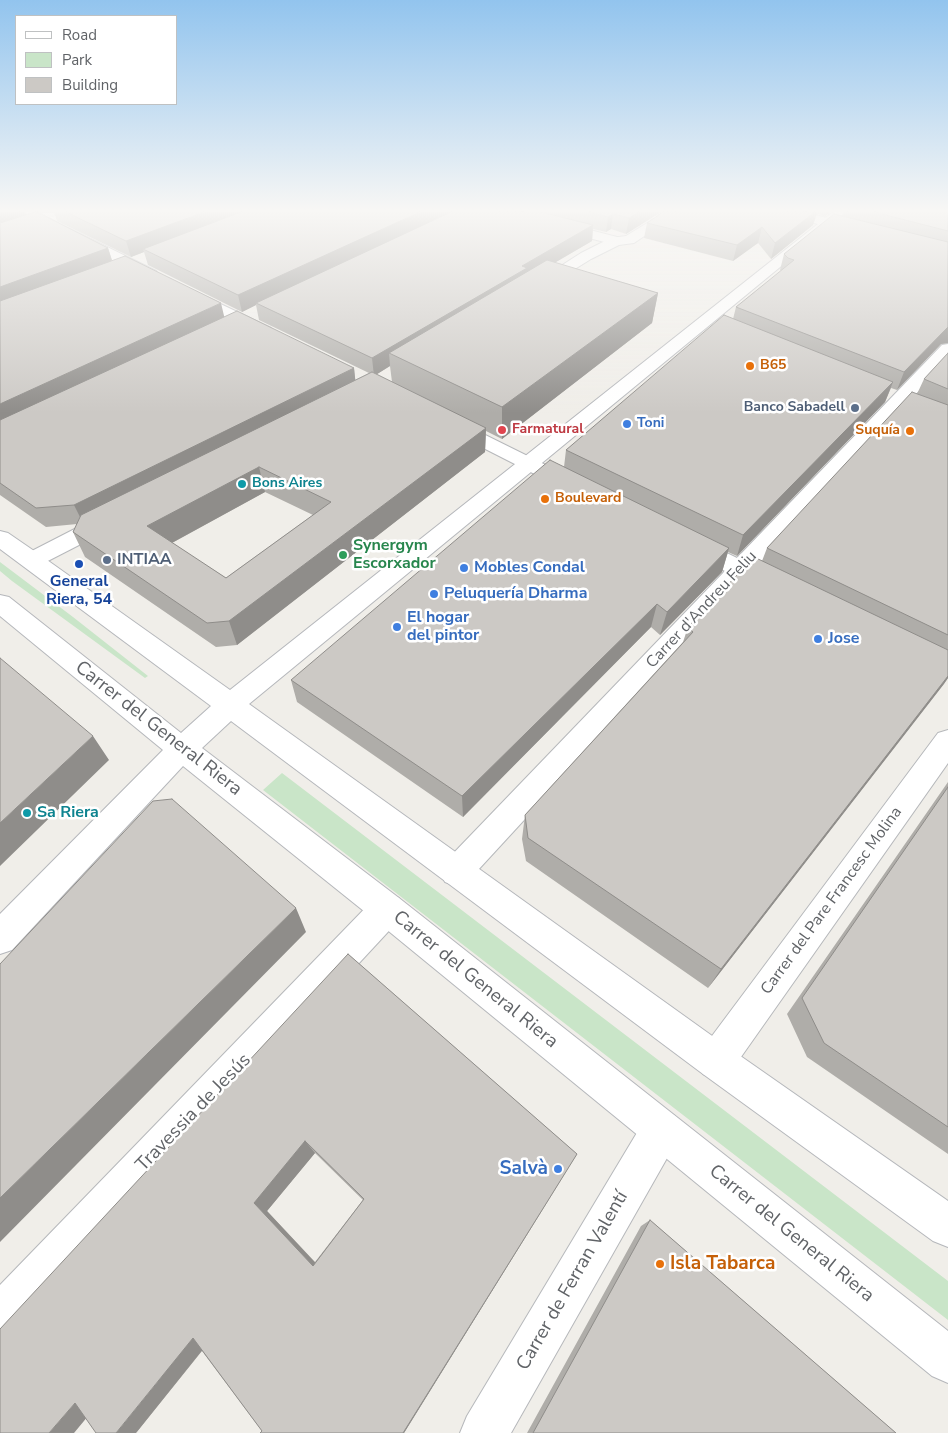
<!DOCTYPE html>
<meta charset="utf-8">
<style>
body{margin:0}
#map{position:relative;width:948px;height:1433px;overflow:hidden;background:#f0eee9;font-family:"Nunito Sans",sans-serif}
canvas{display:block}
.legend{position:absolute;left:15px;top:15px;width:162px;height:90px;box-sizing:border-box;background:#fff;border:1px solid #bfc1c2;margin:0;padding:6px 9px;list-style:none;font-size:15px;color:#606367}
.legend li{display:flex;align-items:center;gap:10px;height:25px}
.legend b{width:25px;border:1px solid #bfc1c2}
</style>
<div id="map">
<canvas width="948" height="1433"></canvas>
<ul class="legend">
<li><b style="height:6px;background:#fff"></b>Road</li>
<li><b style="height:14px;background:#c9e5c8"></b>Park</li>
<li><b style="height:14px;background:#ccc9c5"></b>Building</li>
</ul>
</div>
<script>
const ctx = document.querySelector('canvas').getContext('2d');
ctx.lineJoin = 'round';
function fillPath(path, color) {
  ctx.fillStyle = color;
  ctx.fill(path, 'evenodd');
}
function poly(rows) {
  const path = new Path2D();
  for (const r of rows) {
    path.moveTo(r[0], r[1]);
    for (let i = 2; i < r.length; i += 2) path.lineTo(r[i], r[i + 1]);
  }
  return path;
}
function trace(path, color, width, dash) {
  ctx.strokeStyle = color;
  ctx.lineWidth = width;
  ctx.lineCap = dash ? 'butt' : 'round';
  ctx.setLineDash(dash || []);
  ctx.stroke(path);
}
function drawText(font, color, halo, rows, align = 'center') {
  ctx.font = font + ' "Nunito Sans",sans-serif';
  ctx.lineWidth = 5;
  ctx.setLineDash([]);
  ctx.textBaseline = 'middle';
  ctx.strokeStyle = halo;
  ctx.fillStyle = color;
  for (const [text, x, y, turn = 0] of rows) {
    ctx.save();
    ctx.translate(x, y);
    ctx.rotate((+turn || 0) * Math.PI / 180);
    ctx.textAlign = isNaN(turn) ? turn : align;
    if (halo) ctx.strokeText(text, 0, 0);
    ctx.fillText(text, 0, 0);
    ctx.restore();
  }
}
fillPath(poly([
 [0,562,73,617,148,676,145,678,12,581,0,571],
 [282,773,948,1281,948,1320,263,790]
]), '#c9e5c8');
const street = poly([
 [20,212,36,212,156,271,158,274,156,277,146,277,21,215,20,212],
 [665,212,680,212,634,243,619,245,591,259,541,290,531,290,528,287,581,253,611,238,626,236,665,212],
 [781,212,803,212,863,227,865,230,858,234,782,215,781,212],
 [189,289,271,328,273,331,271,334,265,336,259,334,184,297,181,294,184,291,189,289],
 [948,344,948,359,756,568,782,581,786,587,782,593,774,595,766,593,744,581,467,882,456,886,445,882,440,872,445,862,725,571,684,550,681,545,684,540,692,538,700,540,737,558,942,345,948,344],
 [453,419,580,482,583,486,580,490,573,492,566,490,446,429,443,425,446,421,453,419],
 [108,514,116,516,119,521,116,526,40,565,32,567,24,565,21,560,24,555,100,516,108,514],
 [948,730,948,763,729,1074,716,1080,703,1074,697,1061,703,1048,938,733,948,730],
 [387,894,399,898,404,909,399,920,16,1333,0,1339,0,1285,375,898,387,894],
 [661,1110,675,1116,681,1130,675,1144,511,1433,460,1433,467,1416,647,1116,661,1110]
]);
const secondary = poly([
 [499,212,520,212,621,238,623,241,616,245,500,215,499,212],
 [833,212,847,212,249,704,729,1048,948,1201,948,1247,933,1241,703,1074,231,721,202,748,399,898,948,1331,948,1383,932,1376,375,920,183,766,12,950,0,954,0,914,163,750,0,616,0,595,9,597,181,733,211,706,0,549,0,531,8,533,40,555,230,690,833,212]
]);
trace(street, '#b6b8bb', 2);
trace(secondary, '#b5b7bb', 2);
fillPath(street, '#fff');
fillPath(secondary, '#fff');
fillPath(poly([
 [0,212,25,212,26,215,108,248,112,260,224,317,354,368,355,380,369,373,259,320,256,305,242,312,148,265,144,252,131,257,57,221,54,212,661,212,626,234,611,229,606,232,593,229,592,241,554,263,658,293,652,323,502,439,486,431,485,452,237,645,216,647,85,557,73,532,77,524,46,527,0,495],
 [390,366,392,382,377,374],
 [265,492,313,515,226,578,172,543],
 [663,212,830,212,825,216,817,214,813,225,771,259,758,243,733,261,644,238,647,223],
 [843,212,948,212,948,343,941,344,897,390,891,388,885,402,737,556,728,552,722,572,660,635,651,627,463,817,297,702,291,680,564,467,566,450,733,319,736,307,781,271,780,270,784,254,842,216],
 [948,353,948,678,708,988,526,861,522,839,525,815,683,642,688,627,762,561,767,548,917,394,924,379],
 [948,782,948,1154,807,1057,787,1014],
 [348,954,577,1154,404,1433,260,1433,262,1431,202,1351,136,1433],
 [315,1153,363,1200,315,1262,267,1211],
 [650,1220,896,1433,527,1433,641,1226]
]), '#afada9');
fillPath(poly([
 [0,212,25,212,28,219,0,229],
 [204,212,248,212,143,249,144,252,131,257,126,241],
 [420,212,453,212,256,303,256,305,242,312,238,295],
 [639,212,661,212,626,234,629,218],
 [815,212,817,212,813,225,771,259,775,243],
 [826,212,830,212,825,216],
 [613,214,611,229,606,232,608,217],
 [593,225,592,241,527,279,389,353,390,366,374,376,372,358,522,266],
 [762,227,758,243,733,261,737,245],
 [108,248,113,264,0,307,0,287],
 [658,293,652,323,502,439,502,407],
 [221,303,225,320,0,426,0,404],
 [948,327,948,343,941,344,897,390,904,372],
 [354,368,356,386,83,523,74,505],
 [893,382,885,402,737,556,743,535],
 [486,428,485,452,237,645,229,621],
 [259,467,265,492,157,551,147,526],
 [729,548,722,572,660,635,667,612],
 [657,604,651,627,463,817,462,796],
 [948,676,948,678,944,684,708,988,721,969],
 [93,736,109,760,0,866,0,823],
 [296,908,306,932,0,1242,0,1198],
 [305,1141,315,1153,267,1211,323,1271,313,1266,254,1203],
 [577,1154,404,1433,403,1433],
 [193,1338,212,1338,136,1433,116,1433],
 [103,1398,74,1433,49,1433,75,1403]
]), '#8f8d8a');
const building = poly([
 [35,212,37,212,108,248,0,287,0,223,35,212],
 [66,212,204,212,126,241,66,212],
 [241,212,420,212,238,295,143,249,241,212],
 [451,212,541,212,593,225,522,266,527,268,372,358,256,303,451,212],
 [589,212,639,212,629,218,613,214,608,217,589,212],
 [663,212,815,212,775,243,762,227,737,245,647,223,663,212],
 [874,212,948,212,948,231,874,212],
 [834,214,948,242,948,327,904,372,736,307,794,260,788,258,784,254,834,214],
 [125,256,221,303,0,404,0,301,125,256],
 [547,260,658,293,502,407,389,353,547,260],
 [237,311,354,368,74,505,36,508,0,483,0,420,237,311],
 [724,315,893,382,743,535,566,450,724,315],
 [948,353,948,389,924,379,948,353],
 [372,372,486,428,229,621,207,623,73,532,81,515,372,372],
 [259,467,331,502,226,578,147,526,259,467],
 [912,392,948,405,948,635,767,548,912,392],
 [550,460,729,548,667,612,657,604,462,796,291,680,550,460],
 [754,557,948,650,948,676,721,969,528,838,525,815,693,632,688,627,754,557],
 [0,658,93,736,0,823,0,658],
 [948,787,948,1127,824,1043,802,998,948,787],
 [172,799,296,908,0,1198,0,964,153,801,172,799],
 [348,954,577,1154,403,1433,260,1433,262,1431,193,1338,116,1433,96,1433,75,1403,49,1433,0,1433,0,1329,348,954],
 [305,1141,364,1199,313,1266,254,1203,305,1141],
 [650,1220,896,1433,533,1433,650,1220]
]);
fillPath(building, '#ccc9c5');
trace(building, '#8f8d8a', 1);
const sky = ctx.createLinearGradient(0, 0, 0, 413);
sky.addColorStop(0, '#92c4ee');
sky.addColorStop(0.51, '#f8f7f5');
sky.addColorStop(1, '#f8f7f500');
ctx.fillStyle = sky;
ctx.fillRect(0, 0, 948, 413);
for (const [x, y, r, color] of [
 [750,366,5,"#e8710a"],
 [855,408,5,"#5c6f8a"],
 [627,424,5,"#3f7fe0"],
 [502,430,5,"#e0444e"],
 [910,431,5,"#e8710a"],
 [242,484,5,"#0f9aa8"],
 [545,499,5,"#e8710a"],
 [343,555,5,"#2e9e5b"],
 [107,560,5,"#5c6f8a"],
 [79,564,5,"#1a4fb4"],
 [464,568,5,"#3f7fe0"],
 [434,594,5,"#3f7fe0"],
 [397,627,5,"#3f7fe0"],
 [818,639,5,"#3f7fe0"],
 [27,813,5,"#0f9aa8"],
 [558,1169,5,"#3f7fe0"],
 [660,1264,5,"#e8710a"]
]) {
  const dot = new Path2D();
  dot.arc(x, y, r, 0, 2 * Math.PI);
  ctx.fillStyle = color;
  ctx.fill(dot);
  trace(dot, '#fff', 2);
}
drawText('bold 14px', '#c56008', '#fff', [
 ["B65",760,366],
 ["Suquía",900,431,"right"],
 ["Boulevard",555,499]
], 'left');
drawText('bold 14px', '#4e5e75', '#fff', [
 ["Banco Sabadell",845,408]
], 'right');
drawText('bold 14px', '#366cbe', '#fff', [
 ["Toni",637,424]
], 'left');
drawText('bold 14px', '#be3a42', '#fff', [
 ["Farmatural",512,430]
], 'left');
drawText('bold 14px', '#0d838f', '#fff', [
 ["Bons Aires",252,484]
], 'left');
drawText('bold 16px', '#27864d', '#fff', [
 ["Synergym",353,546],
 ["Escorxador",353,564]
], 'left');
drawText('bold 16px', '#4e5e75', '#fff', [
 ["INTIAA",117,560]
], 'left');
drawText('bold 16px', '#366cbe', '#fff', [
 ["Mobles Condal",474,568],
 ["Peluquería Dharma",444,594],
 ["El hogar",407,618],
 ["del pintor",407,636],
 ["Jose",828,639]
], 'left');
drawText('bold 16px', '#164399', '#fff', [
 ["General",79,582],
 ["Riera, 54",79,600]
]);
drawText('16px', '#606367', '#fff', [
 ["Carrer d'Andreu Feliu",702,610,-47],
 ["Carrer del Pare Francesc Molina",832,901,-54]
]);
drawText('bold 16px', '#0d838f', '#fff', [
 ["Sa Riera",37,813]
], 'left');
drawText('19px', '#606367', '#fff', [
 ["Carrer del General Riera",158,729,38],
 ["Carrer del General Riera",475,980,39],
 ["Travessia de Jesús",194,1113,-46],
 ["Carrer del General Riera",791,1234,39],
 ["Carrer de Ferran Valentí",573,1281,-60]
]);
drawText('bold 19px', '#366cbe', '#fff', [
 ["Salvà",548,1169]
], 'right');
drawText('bold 19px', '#c56008', '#fff', [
 ["Isla Tabarca",670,1264]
], 'left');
</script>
